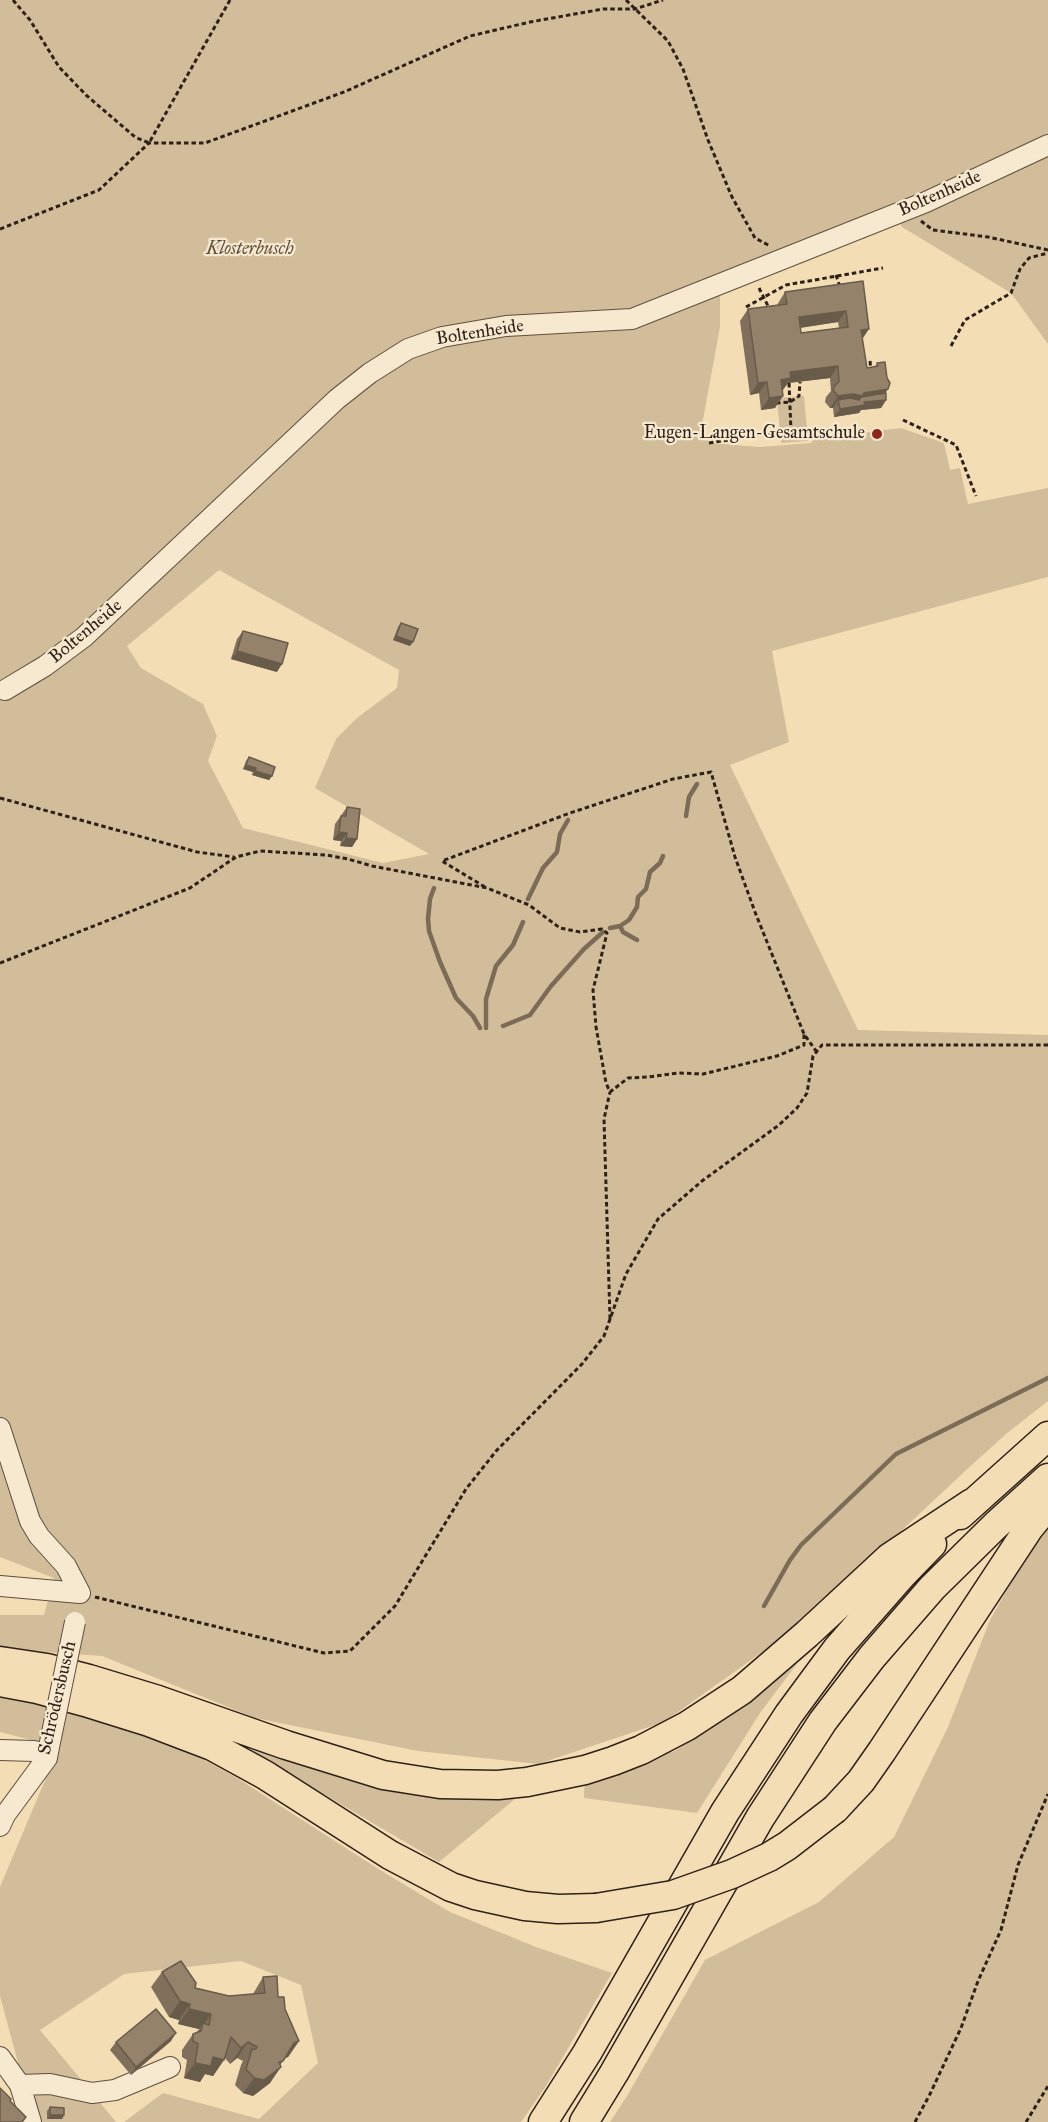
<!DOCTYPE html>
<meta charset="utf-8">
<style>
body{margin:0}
canvas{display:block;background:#f3ddb5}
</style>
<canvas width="1048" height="2122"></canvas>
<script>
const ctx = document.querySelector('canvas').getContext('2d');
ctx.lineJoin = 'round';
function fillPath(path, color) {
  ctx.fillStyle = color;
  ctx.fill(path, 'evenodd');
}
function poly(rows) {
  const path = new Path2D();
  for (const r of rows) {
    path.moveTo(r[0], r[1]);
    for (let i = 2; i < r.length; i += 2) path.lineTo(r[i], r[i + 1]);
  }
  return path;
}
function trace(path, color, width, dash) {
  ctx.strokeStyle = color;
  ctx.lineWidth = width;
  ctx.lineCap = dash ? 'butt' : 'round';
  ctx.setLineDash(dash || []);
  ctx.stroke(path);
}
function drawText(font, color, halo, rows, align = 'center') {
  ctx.font = font + ' "IM FELL Great Primer",serif';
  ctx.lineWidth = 4.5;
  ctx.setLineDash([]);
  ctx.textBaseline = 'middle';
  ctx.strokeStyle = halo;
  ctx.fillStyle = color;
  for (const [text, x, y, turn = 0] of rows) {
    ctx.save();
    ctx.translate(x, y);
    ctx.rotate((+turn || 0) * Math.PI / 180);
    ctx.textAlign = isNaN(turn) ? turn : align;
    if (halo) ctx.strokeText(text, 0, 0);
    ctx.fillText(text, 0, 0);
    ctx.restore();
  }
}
fillPath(poly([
 [0,0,1048,0,1048,344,1011,293,902,227,898,219,720,292,720,327,702,425,709,443,760,447,811,443,814,439,901,428,944,443,950,470,960,468,968,504,1048,488,1048,577,772,651,789,742,730,765,858,1030,1048,1035,1048,1401,1006,1434,963,1473,803,1623,664,1722,538,1764,418,1751,255,1718,102,1656,0,1649,0,1615,44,1615,54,1578,0,1557],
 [219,570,399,670,397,688,357,718,336,739,315,788,429,854,383,863,243,828,208,761,217,736,203,704,141,668,127,646],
 [804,396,808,441,781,443,777,398],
 [1048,1522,1048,2122,610,2122,627,2096,705,1960,819,1902,894,1837,948,1727,990,1620,1029,1551],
 [811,1645,760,1713,697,1813,584,1798,585,1776,675,1751,743,1703],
 [0,1695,71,1709,151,1731,237,1778,380,1870,450,1912,536,1947,612,1973,546,2086,521,2122,124,2122,163,2093,259,2119,318,2063,301,1985,241,1961,124,1974,40,2030,116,2122,34,2122,0,1996,0,1887,59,1747,0,1732],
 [225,1736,521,1794,439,1862]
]), '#d2bd9a');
trace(poly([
 [686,816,689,797,697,784],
 [434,888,430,899,428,919,429,931,440,962,456,998,473,1016,480,1028],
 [528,899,543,868,557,852,560,834,568,820],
 [620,926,623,932,637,940],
 [610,928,620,926,629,920,637,907,638,897,646,889,650,872,660,863,663,856],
 [503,1026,530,1015,551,986,584,949,603,932],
 [486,1028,486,999,496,966,513,945,523,922],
 [764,1606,790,1560,801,1545,896,1454,1048,1378]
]), '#7c6b56', 4.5);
const minor = poly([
 [5,690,45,666,84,637,337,399,370,373,408,349,442,337,506,326,632,319,926,202,1048,145],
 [0,1428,30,1521,39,1536,66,1566,80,1593],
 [0,1586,80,1593],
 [0,1750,34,1751,47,1758],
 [0,1826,5,1815,47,1758,49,1747],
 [0,2057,20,2085],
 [31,2122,20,2085,50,2084,92,2093,115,2090,170,2067]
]);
const highway = poly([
 [960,1515,1048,1436],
 [0,1661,47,1668,89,1679,158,1700,286,1745,383,1775,440,1784,498,1785,527,1782,585,1770,613,1761,641,1750,687,1726,742,1690,807,1634,889,1558,972,1503],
 [0,1682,37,1689,85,1702,149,1722,212,1746,265,1775,390,1855,451,1887,475,1895,525,1906,558,1909,596,1908],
 [835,1809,861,1781,882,1751,1029,1528,1048,1505],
 [543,2122,587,2053,725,1812,789,1714,837,1649,902,1575,932,1544],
 [584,2122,614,2073,760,1818,823,1721,872,1657,932,1588,996,1525,1048,1478]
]);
trace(minor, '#604f3f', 22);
trace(highway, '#2f2018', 31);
trace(poly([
 [13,0,30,20,59,67,86,95,135,137,149,143,230,0],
 [626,0,668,41,683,69,708,140,732,197,755,238,770,246],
 [921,221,933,230,988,237,1048,250],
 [0,229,99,190,149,143,205,143,344,92,470,36,530,22,603,9,635,9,663,0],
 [836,275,840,287],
 [759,288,769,308],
 [746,307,786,285,883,268],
 [951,346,965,320,1011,293,1020,269,1029,258,1048,253],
 [870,361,871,371],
 [789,383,791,431],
 [776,403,790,402,799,396,800,382],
 [903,420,956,445,976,496],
 [709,443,779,432],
 [0,798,197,852,234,857],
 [485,887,442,861,570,813,673,779,711,772,735,857,755,912,804,1034,816,1051],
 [0,963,190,888,236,857,260,851,326,855,348,859,372,866,487,888,529,905,560,928,580,932,602,929,607,933,593,990,596,1027,606,1083,610,1092,628,1078,648,1077,678,1073,703,1074,777,1056,804,1045,804,1034],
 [610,1319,604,1119,610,1092],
 [95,1597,324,1653,350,1651,395,1606,466,1489,497,1450,582,1364,604,1336,626,1274,658,1219,702,1181,779,1125,797,1108,807,1093,813,1056,822,1045,1048,1045],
 [915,2122,930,2094,961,2028,978,1981,1001,1930,1018,1865,1048,1794],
 [1026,2122,1048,2086]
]), '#2f2018', 3, [4.5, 3]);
trace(minor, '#f7e9cf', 20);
trace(highway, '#f3ddb5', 28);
const minorBridge = poly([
 [49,1747,75,1622]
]);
const highwayBridge = poly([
 [596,1908,673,1895,732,1874,769,1857,787,1846,835,1809]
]);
trace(minorBridge, '#604f3f', 22, []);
trace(highwayBridge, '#2f2018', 31, []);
trace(minorBridge, '#f7e9cf', 20);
trace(highwayBridge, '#f3ddb5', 28);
fillPath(poly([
 [863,281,862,338,867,368,875,367,877,363,886,393,886,400,881,408,861,410,859,413,834,417,833,408,830,408,825,402,826,397,831,391,830,378,788,383,782,390,775,408,761,410,759,393,750,395,740,321,748,309,777,305,785,292],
 [838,322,839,328,801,333,800,328],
 [401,623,410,646,393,640,398,627],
 [243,631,277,672,231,659,237,639],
 [249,757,272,776,269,780,252,775,253,772,243,769,246,761],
 [347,807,357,839,352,847,340,846,341,841,333,840,335,824],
 [162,1972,195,1988,229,1996,253,1994,263,1977,278,1997,285,2009,299,2041,288,2057,284,2058,270,2083,253,2096,243,2093,235,2085,241,2065,243,2061,237,2058,230,2064,225,2058,213,2076,205,2074,200,2082,184,2078,187,2060,182,2057,182,2050,193,2034,196,2033,199,2029,178,2024,179,2020,169,2017,151,1987],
 [171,2041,131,2075,110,2050,116,2042],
 [50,2107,64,2115,62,2119,47,2119,47,2111]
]), '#80705b');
fillPath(poly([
 [846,311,838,322,791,329,799,317],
 [869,329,861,341,861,330],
 [838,366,830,378,788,383,783,390,772,391,781,380,790,372],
 [767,382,759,393,750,395,758,383],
 [888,389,881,400,886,400,881,408,861,410,859,413,834,417,840,409,838,400,833,408,830,408,838,396],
 [783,396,775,408,761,410,769,398],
 [396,636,413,642,410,646,393,640],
 [237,651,282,664,277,672,231,659],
 [246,765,256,768,253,772,243,769],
 [255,771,272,776,269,780,252,775],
 [339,832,347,833,341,841,333,840],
 [346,838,357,839,352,847,340,846],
 [180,2001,190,2004,179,2020,169,2017],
 [189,2009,211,2014,202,2027,203,2023,199,2029,178,2024],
 [176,2033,171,2041,131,2075,136,2067],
 [299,2041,288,2057,283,2059,294,2043],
 [248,2042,237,2058,230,2064,241,2048],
 [213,2057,224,2060,213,2076,205,2074,200,2082,184,2078,195,2063],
 [283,2061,275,2071,281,2067,270,2083,253,2096,243,2093,254,2078],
 [50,2115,64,2115,62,2119,47,2119]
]), '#685b4a');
const building = poly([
 [863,281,869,329,861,330,867,368,878,366,877,363,885,362,887,378,890,383,888,389,864,393,862,396,853,394,838,396,833,390,835,385,839,382,838,366,790,372,791,378,781,380,783,396,769,398,767,382,758,383,748,309,787,304,785,292,863,281],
 [846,311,848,327,801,333,799,317,846,311],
 [886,393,886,400,864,402,865,405,840,409,838,400,850,398,859,400,861,397,886,393],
 [401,623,418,629,413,642,396,636,401,623],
 [243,631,288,643,282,664,237,651,243,631],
 [249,757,275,767,272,776,255,771,256,768,246,765,249,757],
 [347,807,360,809,357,839,346,838,347,833,339,832,341,816,346,816,347,807],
 [181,1961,196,1983,195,1988,229,1996,265,1993,263,1977,277,1976,278,1997,284,1997,285,2009,299,2041,294,2043,283,2061,279,2062,281,2067,264,2080,254,2078,246,2069,252,2049,256,2049,257,2047,248,2042,241,2048,231,2037,224,2060,213,2057,211,2066,195,2063,198,2044,193,2041,193,2034,201,2031,203,2023,209,2025,211,2014,189,2009,190,2004,180,2001,162,1972,181,1961],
 [156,2009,176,2033,136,2067,116,2042,156,2009],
 [0,2088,11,2099,10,2101,26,2117,22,2122,0,2122,0,2088],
 [50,2107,64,2108,64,2115,50,2115,50,2107]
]);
fillPath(building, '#95826a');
trace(building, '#685b4a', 1.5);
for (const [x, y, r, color] of [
 [877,434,6,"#8f2418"]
]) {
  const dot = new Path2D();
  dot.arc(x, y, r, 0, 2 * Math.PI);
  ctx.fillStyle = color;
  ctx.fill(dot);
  trace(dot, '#f7e9cf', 2);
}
drawText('18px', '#2f2018', '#f7e9cf', [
 ["Boltenheide",940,194,-24],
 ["Boltenheide",480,333,-9],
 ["Boltenheide",86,632,-40],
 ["Schrödersbusch",58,1698,-77]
]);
drawText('italic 18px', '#604f3f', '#f7e9cf', [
 ["Klosterbusch",250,250]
]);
drawText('18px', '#2f2018', '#f7e9cf', [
 ["Eugen-Langen-Gesamtschule",865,434]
], 'right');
</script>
